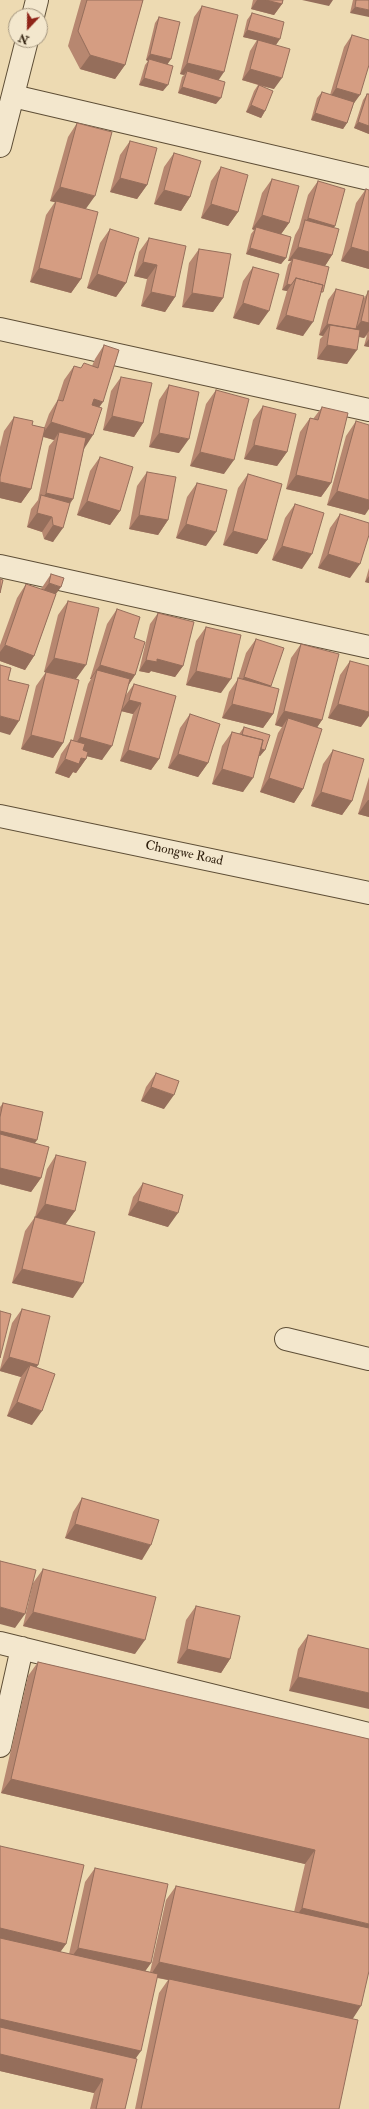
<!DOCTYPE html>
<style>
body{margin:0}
#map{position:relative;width:369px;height:2109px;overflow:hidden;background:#eddab2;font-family:"IM FELL Double Pica",serif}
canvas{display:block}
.north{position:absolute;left:8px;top:8px;width:40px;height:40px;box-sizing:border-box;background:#f3e7cd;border:1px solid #a59780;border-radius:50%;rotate:202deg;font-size:11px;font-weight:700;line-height:16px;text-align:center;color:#2f1f0d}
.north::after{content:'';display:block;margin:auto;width:14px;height:18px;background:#8f2418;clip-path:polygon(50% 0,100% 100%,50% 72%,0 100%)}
</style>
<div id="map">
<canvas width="369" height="2109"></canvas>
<div class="north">N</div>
</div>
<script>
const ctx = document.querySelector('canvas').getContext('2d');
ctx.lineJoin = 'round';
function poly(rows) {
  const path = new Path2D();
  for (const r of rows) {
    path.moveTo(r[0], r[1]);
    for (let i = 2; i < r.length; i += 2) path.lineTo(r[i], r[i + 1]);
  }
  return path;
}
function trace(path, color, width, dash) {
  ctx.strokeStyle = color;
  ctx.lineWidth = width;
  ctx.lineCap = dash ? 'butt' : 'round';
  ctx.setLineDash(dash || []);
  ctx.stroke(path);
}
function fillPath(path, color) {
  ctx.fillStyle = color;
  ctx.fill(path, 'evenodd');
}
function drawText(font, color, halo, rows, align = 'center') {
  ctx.font = font + ' "IM FELL Double Pica",serif';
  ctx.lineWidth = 4;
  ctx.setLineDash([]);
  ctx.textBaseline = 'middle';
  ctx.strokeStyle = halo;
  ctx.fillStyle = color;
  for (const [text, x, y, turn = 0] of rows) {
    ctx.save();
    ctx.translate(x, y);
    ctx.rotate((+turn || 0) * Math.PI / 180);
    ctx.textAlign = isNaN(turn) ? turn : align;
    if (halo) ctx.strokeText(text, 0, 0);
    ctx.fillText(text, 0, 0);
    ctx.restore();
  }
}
const minor = poly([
 [33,16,37,0],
 [13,96,369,179],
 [0,146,27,40],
 [0,329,369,410],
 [0,566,369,647],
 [0,816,369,893],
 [286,1339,369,1359],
 [0,1643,369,1734],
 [0,1746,22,1648]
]);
trace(minor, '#5e4e36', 24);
trace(minor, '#f3e7cd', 22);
fillPath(poly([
 [81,0,143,0,125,65,115,79,80,69,68,46],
 [253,0,283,0,282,4,274,15,251,9],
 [353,0,369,0,350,13],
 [202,6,216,104,178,93,182,77,184,75,180,74,194,17],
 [252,13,276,45,274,89,261,86,265,111,261,118,246,112,254,91,258,85,242,80,250,51,257,40,243,37,247,20],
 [159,17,171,59,167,64,163,91,139,85,145,65,148,61,146,60,155,23],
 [352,35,353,106,347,123,343,129,311,120,317,98,322,92,330,95,344,47],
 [367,94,369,94,369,134,354,128,363,100],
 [77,123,86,209,81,279,71,293,30,282,46,215,55,202,50,201,68,137],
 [130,141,147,185,137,199,110,192,120,155],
 [174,153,190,197,181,211,154,204,164,167],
 [221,167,238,212,228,226,201,218,211,181],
 [272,179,289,223,281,234,286,258,281,264,246,254,251,234,254,230,252,229,262,193],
 [318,181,335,226,333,228,332,255,325,266,320,297,303,336,276,329,287,291,282,290,288,265,291,261,288,261,295,235,299,228,308,195],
 [366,189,369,269,341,261,356,203],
 [110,229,126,283,116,297,87,288,100,243],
 [149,238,175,297,165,312,141,306,147,279,134,276,139,252],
 [199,249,223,298,213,312,182,307,189,263],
 [253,267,259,325,233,318,243,281],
 [336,289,364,298,369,291,369,347,364,346,367,335,364,338,359,337,347,364,317,359,320,339,323,336,319,335,328,300],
 [104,345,99,407,84,448,73,499,69,505,53,542,44,539,42,532,27,527,31,509,38,500,49,446,54,440,43,437,31,489,21,503,0,498,0,447,4,431,14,417,32,425,44,428,49,414,57,401,64,380,74,366,81,368,92,366,95,359],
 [121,377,143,423,134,437,103,430,111,391],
 [169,385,179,453,149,447,159,400],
 [216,390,224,474,190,466,206,404],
 [263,406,287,452,277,466,244,459,253,420],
 [322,407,331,483,321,497,286,489,300,432,310,418,313,419],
 [356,421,365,515,327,505,346,436],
 [100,457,120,511,110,525,77,515,90,471],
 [147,472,168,520,158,535,129,529,137,486],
 [248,474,267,540,257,554,223,545,238,488],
 [197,483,206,546,176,538,187,497],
 [295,504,302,569,272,560,285,518],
 [340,514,350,578,318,568,330,528],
 [369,568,369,583,365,582],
 [51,574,56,594,34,656,25,670,0,661,0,645,17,598,26,584,41,589],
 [68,601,76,679,51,673,63,743,53,758,21,749,36,686,46,672,44,672,58,615],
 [117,609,134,638,135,675,128,686,126,695,134,684,176,696,159,759,151,770,120,761,133,714,121,711,102,760,87,756,86,759,76,773,73,772,69,778,55,773,61,754,71,740,73,740,88,684,91,679,90,679,107,624],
 [158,613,183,666,175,677,151,671,149,673,139,671,150,624],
 [206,627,221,693,186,685,196,641],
 [256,639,271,687,273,714,263,728,222,718,229,692,238,679,246,653],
 [301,644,322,720,317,727,303,789,294,803,260,792,278,733,282,727,275,725,291,658],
 [350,661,361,727,328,718,340,675],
 [190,714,208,763,198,777,168,768,180,728],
 [244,727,265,750,260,756,259,756,243,792,212,784,222,746,232,732,239,734],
 [333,750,352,801,342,815,311,806,323,764],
 [369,777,369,817,358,814],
 [156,1073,164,1109,141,1101,146,1087],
 [3,1103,35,1143,41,1178,31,1192,0,1184,0,1107],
 [56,1155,75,1211,65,1224,73,1298,12,1283,25,1231,35,1217,47,1169],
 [143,1183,168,1227,128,1215,133,1197],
 [22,1309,38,1365,36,1367,32,1425,7,1416,20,1379,21,1377,0,1371,0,1369,12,1323],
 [82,1498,142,1560,65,1538,73,1512],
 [43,1569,135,1654,23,1626,33,1583],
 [196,1606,230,1659,221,1673,177,1663,186,1620],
 [308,1635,369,1649,289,1691,298,1649],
 [38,1662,369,1739,353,2019,339,2109,135,2109,159,1993,168,1980,157,1978,136,2058,125,2109,90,2109,94,2093,0,2071,0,1846,66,1944,60,1952,69,1954,85,1882,95,1868,151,1963,145,1971,150,1972,166,1900,176,1886,294,1912,305,1864,1,1793,28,1676]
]), '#b78770');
fillPath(poly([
 [257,0,266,0,282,4,274,15,251,9],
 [302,0,333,0,329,6],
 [355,7,369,10,369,17,350,13],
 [247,30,280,39,276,45,243,37],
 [150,54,171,59,167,65,149,59,148,61,146,60],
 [90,55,125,65,115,79,80,69],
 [187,63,224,72,216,84,187,71,184,75,180,74],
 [250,69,282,78,274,89,242,80],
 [144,78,168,85,163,91,139,85],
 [182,87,221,98,216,104,178,93],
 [336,88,360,95,352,106,329,99],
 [251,105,265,111,261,118,246,112],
 [315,113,347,123,343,129,311,120],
 [358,122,369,126,369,134,354,128],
 [120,178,147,185,137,199,110,192],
 [60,187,95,196,85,210,50,201],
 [164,190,190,197,181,211,154,204],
 [211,204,238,212,228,226,201,218],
 [262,215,289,223,279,237,256,227,254,230,252,229],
 [308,218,335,226,325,240,303,225],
 [298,247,332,255,323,269,293,258,291,261,288,261],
 [351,247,369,252,369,269,341,261],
 [250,248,286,258,281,264,246,254],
 [143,262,157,265,147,279,134,276],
 [39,268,81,279,71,293,30,282],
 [97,274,126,283,116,297,87,288],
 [287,284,291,285,287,291,282,290],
 [151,292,175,297,165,312,141,306],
 [192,293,223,298,213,312,182,307],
 [243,303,269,311,259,325,233,318],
 [286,315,313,322,303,336,276,329],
 [361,321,369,323,369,331,364,338,352,335,330,325,323,336,319,335,327,324,354,331],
 [369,339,369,347,364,346],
 [327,345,357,350,347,364,317,359],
 [94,399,103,402,93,416,84,413],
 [112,416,143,423,134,437,103,430],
 [51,422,93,435,84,449,59,432,54,440,41,436],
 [159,433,189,439,179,453,149,447],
 [254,445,287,452,277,466,244,459],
 [200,452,234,460,224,474,190,466],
 [296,475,331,483,321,497,286,489],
 [0,482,31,489,21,503,0,498],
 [337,491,369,500,369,509,365,515,327,505],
 [46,493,73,499,63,513,39,503],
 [87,501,120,511,110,525,77,515],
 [37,513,52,517,42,532,27,527],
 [139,515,168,520,158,535,129,529],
 [186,524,216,532,206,546,176,538],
 [53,525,63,528,53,542,44,539],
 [233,531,267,540,257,554,223,545],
 [282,546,312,554,302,569,272,560],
 [328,554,360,564,350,578,318,568],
 [369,576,369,583,365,582],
 [49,583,61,587,51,601,39,597],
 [5,645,34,656,25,670,0,661,0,652],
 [54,658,86,665,76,679,44,672],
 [157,659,183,666,175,677,151,671,149,673,139,671,146,660],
 [100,665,135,675,125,690,97,670,91,679,90,679],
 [196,671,231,679,221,693,186,685],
 [244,677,271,686,262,700,236,688],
 [129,700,141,703,133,714,121,711],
 [232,704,273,714,263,728,222,718],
 [338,704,369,712,369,716,361,727,328,718],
 [284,711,322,720,312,735,288,718,282,727,275,725],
 [0,716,19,721,10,735,0,732],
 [31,735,63,743,53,758,21,749],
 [80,737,112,746,102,760,70,752],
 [239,742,265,750,260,756,235,748],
 [128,750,159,759,151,770,120,761],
 [178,754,208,763,198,777,168,768],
 [81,758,86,759,76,773,73,772,69,778,55,773,65,759],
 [222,769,253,778,243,792,212,784],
 [269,778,303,789,294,803,260,792],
 [321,792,352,801,342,815,311,806],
 [368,800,369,800,369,817,358,814],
 [151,1087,174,1095,164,1109,141,1101],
 [0,1131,37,1140,28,1154,0,1148],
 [0,1168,41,1178,31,1192,0,1184],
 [138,1201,178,1213,168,1227,128,1215],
 [45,1204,75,1211,65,1225,35,1218],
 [22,1269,83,1283,73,1298,12,1283],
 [9,1357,38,1365,28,1379,30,1365,21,1377,0,1371,0,1370],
 [17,1402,42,1411,32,1425,7,1416],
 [75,1524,151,1545,142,1560,65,1538],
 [0,1607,25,1614,15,1628,0,1624],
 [33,1612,145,1640,135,1654,23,1626],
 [187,1649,230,1659,221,1673,177,1663],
 [298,1677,369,1693,369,1709,289,1691],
 [11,1779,315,1850,305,1864,1,1793],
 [302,1908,369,1924,369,1940,292,1922],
 [0,1928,66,1944,56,1958,0,1945],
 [78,1948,151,1963,141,1977,68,1962],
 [159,1962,361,2006,352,2020,150,1976],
 [0,2019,141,2051,131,2065,0,2036],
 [0,2054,103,2079,94,2093,0,2071]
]), '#956e5b');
const building = poly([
 [87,0,143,0,125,65,90,55,78,31,87,0],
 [266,0,283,0,282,4,266,0],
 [356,0,369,0,369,10,355,7,356,0],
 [202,6,238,15,224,72,187,63,202,6],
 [252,13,284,22,280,39,247,30,252,13],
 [159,17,180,22,171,59,150,54,159,17],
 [352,35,369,40,369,65,360,95,336,88,352,35],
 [258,40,290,49,282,78,250,69,258,40],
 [149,59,173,66,168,85,144,78,149,59],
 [187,71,225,82,221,98,182,87,187,71],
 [259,85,273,91,265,111,251,105,259,85],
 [322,92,354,102,347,123,315,113,322,92],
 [367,94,369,94,369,126,358,122,367,94],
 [77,123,112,132,95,196,60,187,77,123],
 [130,141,157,148,147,185,120,178,130,141],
 [174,153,201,161,190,197,164,190,174,153],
 [221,167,248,175,238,212,211,204,221,167],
 [272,179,299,186,289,223,262,215,272,179],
 [318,181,345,189,335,226,308,218,318,181],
 [366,189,369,190,369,252,351,247,366,189],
 [56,201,98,212,81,279,39,268,56,201],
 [305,220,339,229,332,255,298,247,305,220],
 [256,227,291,237,286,258,250,248,256,227],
 [110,229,139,238,126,283,97,274,110,229],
 [149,238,186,246,175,297,151,292,157,265,143,262,149,238],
 [199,249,231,254,223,298,192,293,199,249],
 [293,258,329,267,323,292,321,292,323,285,296,278,291,285,287,284,293,258],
 [253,267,279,274,269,311,243,303,253,267],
 [296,278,323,285,313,322,286,315,296,278],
 [336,289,364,296,356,329,327,324,336,289],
 [368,291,369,291,369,323,361,321,368,291],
 [330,325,360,330,357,350,327,345,330,325],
 [104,345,119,350,103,402,94,399,92,405,102,408,93,435,51,422,58,400,63,401,74,366,81,368,84,363,98,368,104,345],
 [121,377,152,383,143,423,112,416,121,377],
 [169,385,199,392,189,439,159,433,169,385],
 [216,390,249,399,234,460,200,452,216,390],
 [263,406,296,414,287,452,254,445,263,406],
 [322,407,348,413,331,483,296,475,310,418,318,420,322,407],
 [14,417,33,421,32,425,45,428,31,489,0,482,0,477,14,417],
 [356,421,369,425,369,500,337,491,356,421],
 [59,432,86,438,73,499,46,493,59,432],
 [100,457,133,467,120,511,87,501,100,457],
 [147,472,176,477,168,520,139,515,147,472],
 [248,474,282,484,267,540,233,531,248,474],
 [197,483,227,490,216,532,186,524,197,483],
 [41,495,70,503,63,528,53,525,52,517,37,513,41,495],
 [295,504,324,513,312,554,282,546,295,504],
 [340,514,369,523,369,535,360,564,328,554,340,514],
 [51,574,64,578,61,587,49,583,51,574],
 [0,579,3,580,0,593,0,579],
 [26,584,56,594,34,656,5,645,26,584],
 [68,601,99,608,86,665,54,658,68,601],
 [117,609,140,617,134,638,145,642,135,675,100,665,117,609],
 [158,613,194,622,183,666,157,659,157,662,146,660,158,613],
 [206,627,241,635,231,679,196,671,206,627],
 [256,639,284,648,271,686,244,677,256,639],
 [301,644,339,654,322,720,284,711,301,644],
 [350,661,369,666,369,712,338,704,350,661],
 [0,665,11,668,8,680,29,685,19,721,0,716,0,665],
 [97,670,130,679,112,746,80,737,97,670],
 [46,672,79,680,63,743,31,735,46,672],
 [238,678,279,689,273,714,232,704,238,678],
 [134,684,176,696,159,759,128,750,141,703,129,700,134,684],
 [190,714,220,724,208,763,178,754,190,714],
 [288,718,322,729,303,789,269,778,288,718],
 [244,727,270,735,265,750,261,749,263,740,242,735,244,727],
 [232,732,263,740,253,778,222,769,232,732],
 [71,740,85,744,83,750,88,752,86,759,81,758,79,764,65,759,71,740],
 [333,750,364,759,352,801,321,792,333,750],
 [156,1073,179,1081,174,1095,151,1087,156,1073],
 [3,1103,43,1112,37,1140,0,1131,0,1117,3,1103],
 [0,1134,49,1147,41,1178,0,1168,0,1134],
 [56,1155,86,1162,75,1211,45,1204,56,1155],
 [143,1183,183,1195,178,1213,138,1201,143,1183],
 [35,1217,95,1232,83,1283,22,1269,35,1217],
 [22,1309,50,1316,38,1365,9,1357,22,1309],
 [0,1311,11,1314,0,1358,0,1311],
 [30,1365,55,1374,42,1411,17,1402,30,1365],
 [82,1498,159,1520,151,1545,75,1524,82,1498],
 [0,1561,36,1570,25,1614,0,1607,0,1561],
 [43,1569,156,1597,145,1640,33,1612,43,1569],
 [196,1606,240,1616,230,1659,187,1649,196,1606],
 [308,1635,369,1649,369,1693,298,1677,308,1635],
 [38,1662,369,1739,369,1924,302,1908,315,1850,11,1779,38,1662],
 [0,1846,84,1865,66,1944,0,1928,0,1846],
 [95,1868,168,1884,151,1963,78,1948,95,1868],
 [176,1886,369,1928,369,1971,361,2006,159,1962,176,1886],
 [0,1938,158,1974,141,2051,0,2019,0,1938],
 [169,1979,358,2020,339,2109,141,2109,169,1979],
 [0,2027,137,2059,125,2109,96,2109,103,2079,0,2054,0,2027]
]);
fillPath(building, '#d59d82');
trace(building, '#956e5b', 1);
drawText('13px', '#2f1f0d', '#f3e7cd', [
 ["Chongwe Road",184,854,12]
]);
</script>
